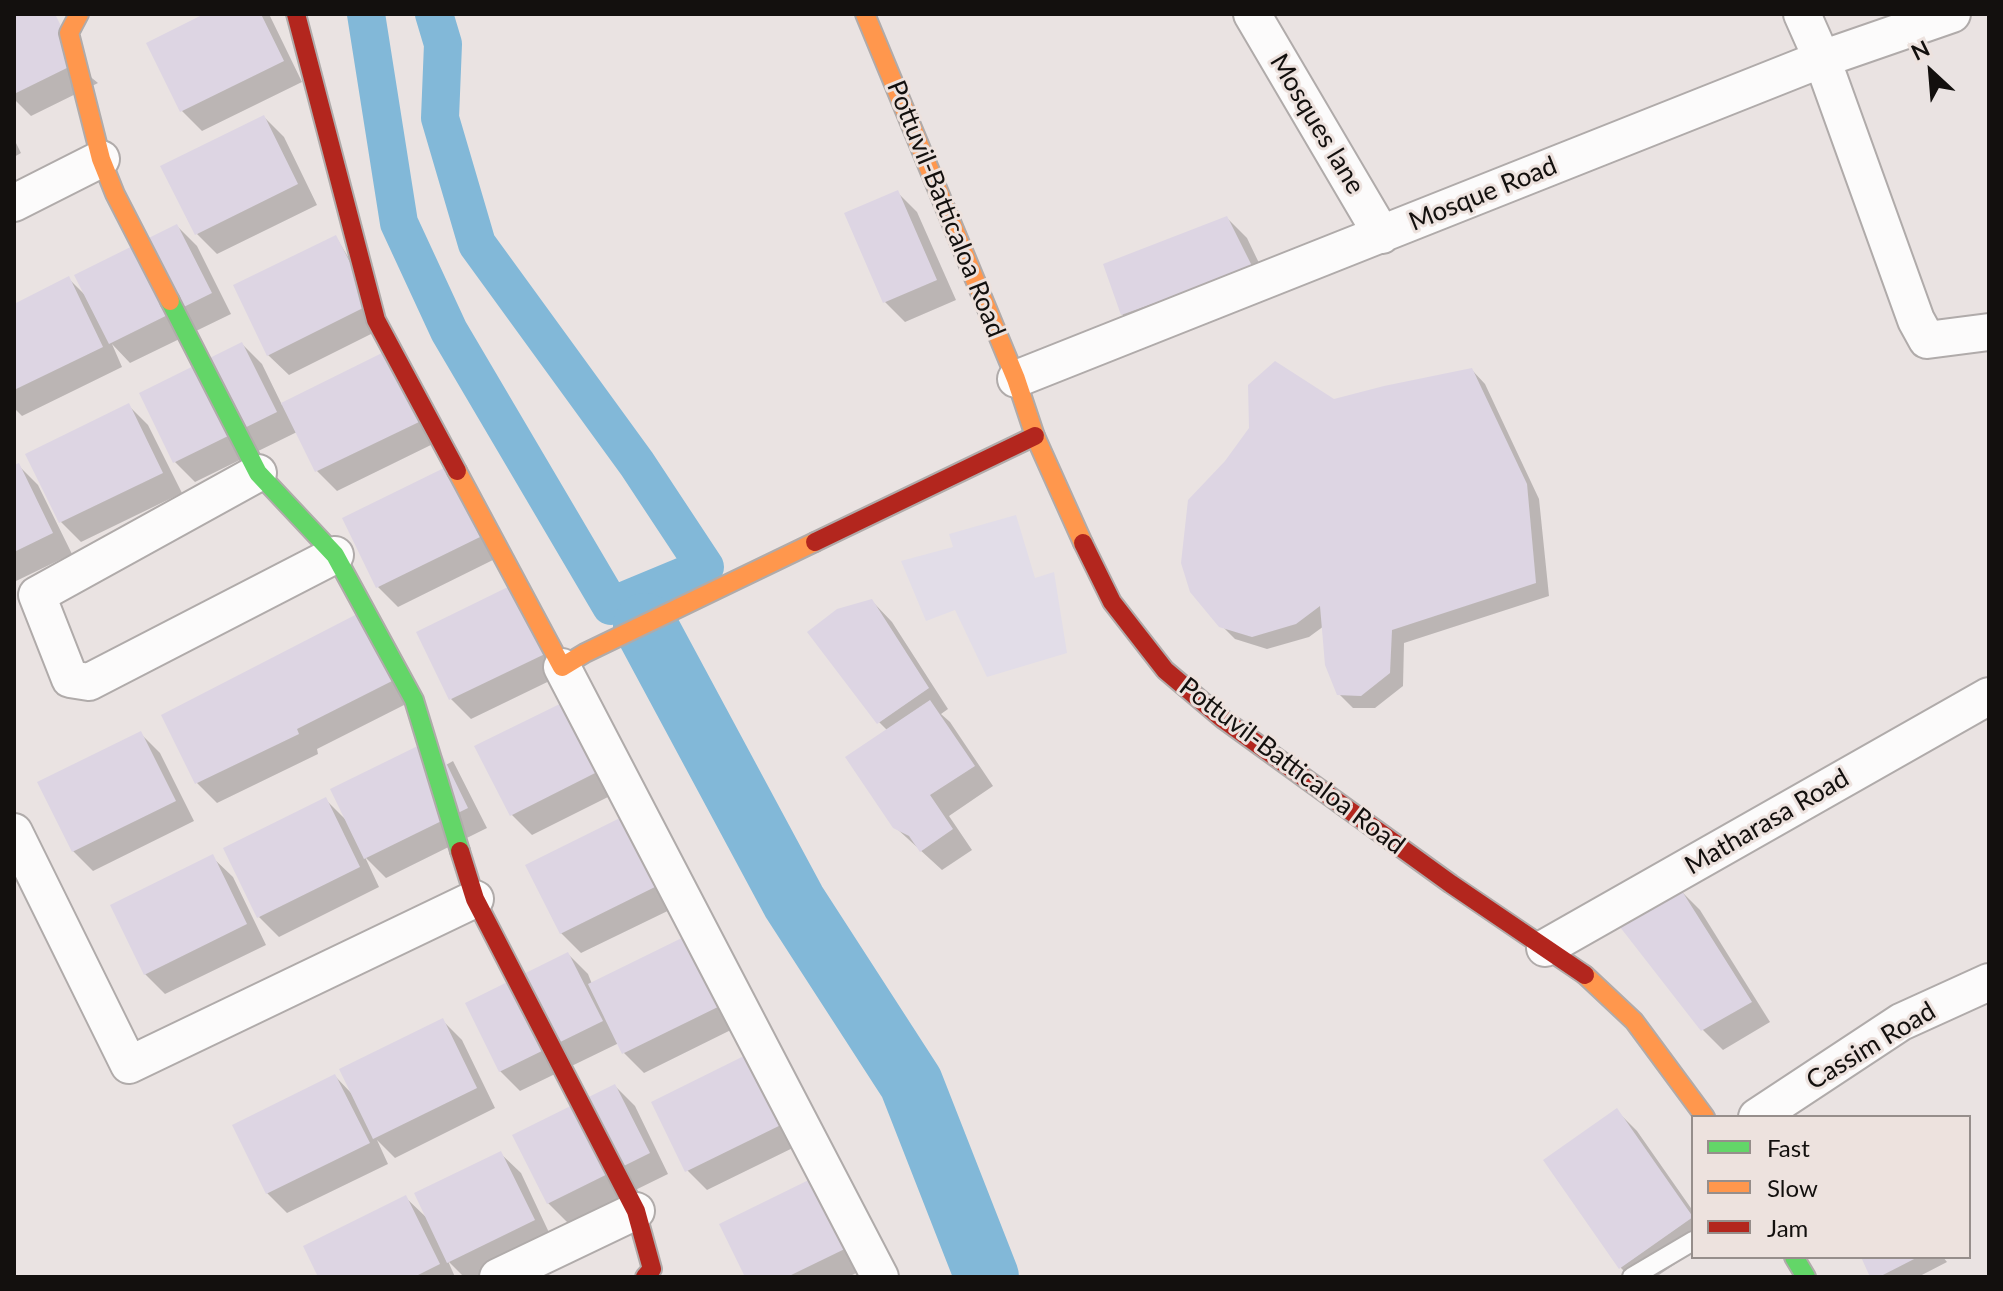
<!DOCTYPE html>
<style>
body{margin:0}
#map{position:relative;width:2003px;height:1291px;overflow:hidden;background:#eae3e2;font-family:Lato,sans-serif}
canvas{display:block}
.frame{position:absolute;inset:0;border:16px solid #13100e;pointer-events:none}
.legend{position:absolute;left:1691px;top:1115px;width:280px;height:144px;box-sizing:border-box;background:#ede2de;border:2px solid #968e8b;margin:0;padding:10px 14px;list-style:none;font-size:24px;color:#13100e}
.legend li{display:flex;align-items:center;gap:16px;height:40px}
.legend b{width:40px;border:2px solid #968e8b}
.north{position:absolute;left:1891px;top:32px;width:80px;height:80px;-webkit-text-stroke:6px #ede2de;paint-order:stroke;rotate:334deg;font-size:22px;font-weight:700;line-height:32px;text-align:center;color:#13100e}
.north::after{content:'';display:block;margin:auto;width:28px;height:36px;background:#13100e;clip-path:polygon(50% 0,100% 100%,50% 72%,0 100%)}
</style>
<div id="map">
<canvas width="2003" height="1291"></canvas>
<div class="frame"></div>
<ul class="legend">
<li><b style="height:10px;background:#63d668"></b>Fast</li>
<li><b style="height:10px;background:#ff974d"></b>Slow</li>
<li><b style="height:10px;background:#b3261e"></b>Jam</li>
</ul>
<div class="north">N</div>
</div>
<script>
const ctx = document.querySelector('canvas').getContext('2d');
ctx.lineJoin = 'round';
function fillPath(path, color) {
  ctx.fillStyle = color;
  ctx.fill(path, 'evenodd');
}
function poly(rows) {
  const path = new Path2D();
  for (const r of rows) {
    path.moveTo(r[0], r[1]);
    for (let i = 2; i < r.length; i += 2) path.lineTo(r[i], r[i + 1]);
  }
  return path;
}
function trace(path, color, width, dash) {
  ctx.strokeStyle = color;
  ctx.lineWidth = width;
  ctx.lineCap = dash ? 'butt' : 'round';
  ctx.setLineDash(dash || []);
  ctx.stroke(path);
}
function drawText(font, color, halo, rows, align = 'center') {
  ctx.font = font + ' Lato,sans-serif';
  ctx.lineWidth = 6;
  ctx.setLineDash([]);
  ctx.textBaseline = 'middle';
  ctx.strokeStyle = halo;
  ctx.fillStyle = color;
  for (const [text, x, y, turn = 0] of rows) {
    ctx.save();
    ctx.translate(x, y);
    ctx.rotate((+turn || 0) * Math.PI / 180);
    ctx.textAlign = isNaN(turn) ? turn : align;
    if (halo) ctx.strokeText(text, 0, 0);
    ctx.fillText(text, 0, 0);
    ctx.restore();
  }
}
fillPath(poly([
 [1016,515,1035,578,1054,572,1067,653,987,677,955,610,926,621,901,561,953,547,949,534]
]), '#e2dde8');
fillPath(poly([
 [14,14,98,83,31,116,14,99],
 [208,14,269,14,302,82,202,131,182,111],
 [264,117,284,137,317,205,217,254,197,234],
 [14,139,21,153,14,157],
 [897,192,917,212,956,300,905,322,885,302],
 [1227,218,1247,238,1271,288,1142,334,1122,314],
 [177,226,197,246,231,314,130,363,112,344,122,367,22,416,14,408,14,306,69,279,86,296],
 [336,237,389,325,289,375,268,355],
 [242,344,262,364,282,405,384,354,437,442,337,491,317,471,297,432,195,482,175,462],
 [1472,370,1485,384,1539,499,1549,596,1404,643,1403,686,1375,708,1353,708,1339,694,1324,626,1309,637,1267,649,1235,639,1221,625,1334,401],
 [128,405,148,425,182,493,81,542,61,522,28,455],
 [18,465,38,485,72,554,14,582,14,467],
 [445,470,499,557,398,607,378,587],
 [515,586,568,672,471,719,451,699],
 [872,601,892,622,948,709,941,714,950,722,993,786,949,816,972,850,942,870,895,827,888,731,879,722],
 [379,635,412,701,317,749,318,754,217,803,197,783,164,716],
 [571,700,626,788,532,835,512,815,477,747],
 [140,733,160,753,194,821,93,871,73,851],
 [453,761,487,828,386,878,365,857,379,887,279,937,259,917,326,800,347,821],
 [628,816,682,904,581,953,561,933],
 [212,857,233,877,266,945,165,994,145,974],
 [1680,890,1700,910,1770,1022,1723,1050,1703,1030,1623,928],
 [691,936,745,1023,644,1073,624,1053,619,1043,520,1091,500,1071,568,954,588,974,592,984],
 [442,1020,462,1040,495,1108,395,1158,377,1140,388,1164,287,1213,267,1193,335,1076,352,1094],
 [774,1073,807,1141,707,1190,687,1170],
 [615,1086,635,1106,668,1174,568,1223,548,1203],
 [1617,1111,1637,1131,1693,1211,1693,1252,1656,1277,1630,1277,1621,1268],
 [500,1153,521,1173,553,1241,478,1277,464,1277,448,1261,455,1277,320,1277,405,1197,428,1219],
 [822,1175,875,1264,848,1277,747,1277],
 [1863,1257,1943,1257,1947,1262,1918,1277,1873,1277]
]), '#0003');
trace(poly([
 [366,14,399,223,449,331,611,606,705,567,637,464,477,244,440,118,443,44,434,14]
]), '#82b8d8', 38);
trace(poly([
 [645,625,794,902,911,1083,987,1277]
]), '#82b8d8', 64);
fillPath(poly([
 [14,14,55,14,79,62,14,94],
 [204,14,261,14,284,61,180,112,146,43],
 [264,115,298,184,195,235,160,166],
 [898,190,937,280,883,303,844,213],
 [1227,216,1253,268,1121,315,1103,264],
 [177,224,212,293,109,344,74,275],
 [336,235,371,304,267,356,233,285],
 [69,276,103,347,14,390,14,304],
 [242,342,277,412,173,463,139,393],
 [384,352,419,422,315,472,281,403],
 [1275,361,1334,399,1384,386,1472,368,1527,484,1536,583,1392,630,1390,673,1361,696,1337,695,1325,665,1320,606,1296,624,1252,637,1219,627,1190,592,1181,563,1188,500,1225,461,1249,428,1248,385],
 [129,403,163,473,59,523,25,454],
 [19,463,53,533,14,552,14,465],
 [446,467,480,537,376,588,342,518],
 [516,583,549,652,449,700,416,632],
 [872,599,929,688,877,724,807,632,837,609],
 [359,613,394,680,297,729,299,734,195,784,161,715],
 [572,698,607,767,510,816,474,746],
 [930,700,975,766,930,795,953,829,920,852,909,836,893,828,845,757],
 [141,731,176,801,72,852,37,782],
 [434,738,468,808,364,859,330,789],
 [326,797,360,867,257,918,223,848],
 [628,814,663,883,560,934,525,865],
 [213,854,247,924,144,975,110,905],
 [1680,888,1752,1002,1701,1031,1620,927],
 [692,933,726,1003,622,1054,588,984],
 [568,952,603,1021,499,1072,465,1003],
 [443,1018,477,1088,373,1139,339,1069],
 [754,1051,789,1121,685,1172,651,1102],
 [335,1074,370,1143,266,1194,232,1125],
 [615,1084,650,1153,547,1204,512,1135],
 [1617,1108,1693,1217,1619,1269,1543,1160],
 [501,1151,535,1220,447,1263,414,1193],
 [823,1173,857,1243,787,1277,745,1277,719,1224],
 [406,1195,440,1264,414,1277,318,1277,303,1246],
 [1861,1257,1918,1257,1879,1277,1870,1277]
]), '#ddd5e3');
const lane = poly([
 [1632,1277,1693,1241]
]);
const street = poly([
 [1252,14,1382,235],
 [1802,14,1822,59,1916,320,1927,340,1989,332],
 [14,203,101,159],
 [1016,379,1822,59,1952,14],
 [258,473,37,595,70,679,89,682,335,555],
 [562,667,880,1277],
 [14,832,129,1065,475,899],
 [1545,948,1989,696],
 [1757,1117,1901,1022,1989,982],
 [498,1277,636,1211]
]);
const fast = poly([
 [170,301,258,473,335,555,414,700,460,851],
 [1794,1257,1806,1277]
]);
const slow = poly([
 [79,14,69,33,101,159,115,194,170,301],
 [865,14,1016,379,1035,436,1083,543],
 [457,471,562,667,585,653,815,542],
 [1585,975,1634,1021,1705,1117]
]);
const jam = poly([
 [296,14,376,320,457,471],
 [815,542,1035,436],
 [1083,543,1112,602,1165,670,1223,719,1451,884,1585,975],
 [460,851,475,899,636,1211,652,1269,645,1277]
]);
trace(lane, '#b0abaa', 22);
trace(street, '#b0abaa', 40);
trace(fast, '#b0abaa', 22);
trace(slow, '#b0abaa', 22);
trace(jam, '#b0abaa', 22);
trace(lane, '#fcfbfb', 18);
trace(street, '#fcfbfb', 36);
trace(fast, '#63d668', 18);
trace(slow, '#ff974d', 18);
trace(jam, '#b3261e', 18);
drawText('26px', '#13100e', '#ede2de', [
 ["Mosques lane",1317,124,59],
 ["Mosque Road",1483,194,-22],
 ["Pottuvil-Batticaloa Road",946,209,68],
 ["Pottuvil-Batticaloa Road",1292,766,37],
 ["Matharasa Road",1767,822,-30],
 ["Cassim Road",1871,1046,-31]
]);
</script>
